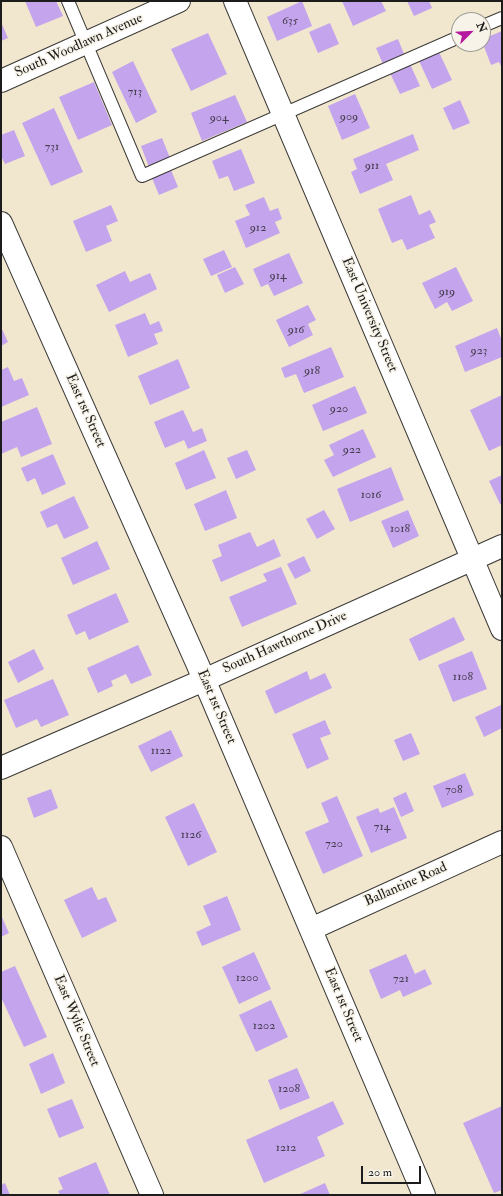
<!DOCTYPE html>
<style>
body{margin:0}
#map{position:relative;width:503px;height:1196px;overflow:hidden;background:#f1e7cf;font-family:"IM FELL Double Pica",serif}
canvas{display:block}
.frame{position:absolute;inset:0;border:2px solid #1c1c1c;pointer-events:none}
.north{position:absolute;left:451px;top:12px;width:40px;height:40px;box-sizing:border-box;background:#f7f3e8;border:1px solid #9f9d96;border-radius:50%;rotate:66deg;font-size:11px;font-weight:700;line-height:16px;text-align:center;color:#1c1c1c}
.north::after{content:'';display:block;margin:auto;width:14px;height:18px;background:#b5179e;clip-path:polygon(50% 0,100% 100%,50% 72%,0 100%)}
.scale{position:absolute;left:361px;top:1166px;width:60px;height:18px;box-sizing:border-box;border:2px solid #1c1c1c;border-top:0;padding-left:5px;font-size:12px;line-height:14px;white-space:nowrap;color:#1c1c1c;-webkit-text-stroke:3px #f7f3e8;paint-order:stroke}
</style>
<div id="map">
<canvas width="503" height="1196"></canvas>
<div class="frame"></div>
<div class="north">N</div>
<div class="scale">20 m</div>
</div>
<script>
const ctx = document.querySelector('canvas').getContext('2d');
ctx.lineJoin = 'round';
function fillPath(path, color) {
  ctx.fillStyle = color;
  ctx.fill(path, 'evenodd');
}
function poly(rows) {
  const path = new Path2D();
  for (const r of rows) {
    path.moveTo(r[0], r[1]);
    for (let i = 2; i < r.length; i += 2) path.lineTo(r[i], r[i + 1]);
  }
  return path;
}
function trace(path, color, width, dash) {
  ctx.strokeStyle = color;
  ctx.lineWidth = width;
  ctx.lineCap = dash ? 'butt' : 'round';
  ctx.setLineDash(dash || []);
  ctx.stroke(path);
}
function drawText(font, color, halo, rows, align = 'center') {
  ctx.font = font + ' "IM FELL Double Pica",serif';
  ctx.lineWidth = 3;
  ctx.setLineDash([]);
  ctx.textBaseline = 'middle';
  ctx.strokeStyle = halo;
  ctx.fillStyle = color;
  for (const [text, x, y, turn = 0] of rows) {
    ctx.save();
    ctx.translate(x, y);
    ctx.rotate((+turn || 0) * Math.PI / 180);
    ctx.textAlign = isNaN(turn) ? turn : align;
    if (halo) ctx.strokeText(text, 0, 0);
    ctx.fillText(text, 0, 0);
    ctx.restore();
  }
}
fillPath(poly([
 [25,1,56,1,63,16,36,27],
 [302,1,312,26,277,41,267,17],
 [342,1,381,1,386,11,353,26],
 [407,1,429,1,432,8,414,16],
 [1,22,8,38,1,41],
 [330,23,339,44,318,53,309,32],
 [502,31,502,68,499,62,491,65,483,44,483,39],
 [208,33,227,74,191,91,171,49],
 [398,39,404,54,383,64,376,48],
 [439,52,452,80,432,89,419,61],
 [133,61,157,112,136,123,112,72],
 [410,64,420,86,400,94,390,73],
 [94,82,112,125,78,140,59,97],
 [355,94,370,128,342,140,328,106],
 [235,95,247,122,202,141,191,113],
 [460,100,470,123,453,130,443,108],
 [54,108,83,172,51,186,22,123],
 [14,130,25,156,5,164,1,156,1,135],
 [413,134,419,150,386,164,393,180,360,194,351,172,357,169,353,159],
 [162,138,170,158,149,167,141,146],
 [241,149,255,183,234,191,228,176,219,179,212,161],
 [171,170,178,187,159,195,152,178],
 [411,195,419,215,430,210,436,222,429,225,435,238,407,250,402,239,392,243,378,209],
 [264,197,270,211,278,208,282,219,275,222,280,233,246,248,235,221,250,215,245,205],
 [111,205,118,221,106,226,112,241,86,252,73,221],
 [224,250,232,267,211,276,203,259],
 [289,253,303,283,274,296,268,284,261,287,253,269],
 [235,267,244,284,225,293,217,275],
 [456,267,473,301,452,311,447,302,435,309,422,283],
 [125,271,130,282,150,273,157,289,109,312,96,285],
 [308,305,316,320,308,324,313,335,289,347,276,320],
 [145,313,150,325,159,321,163,331,154,334,158,344,128,357,115,325],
 [1,327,8,342,1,346],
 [497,328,502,341,502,357,465,372,455,346],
 [331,347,344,377,304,393,296,374,285,378,281,368],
 [178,359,190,388,150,405,138,376],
 [8,367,14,381,22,378,29,395,1,407,1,370],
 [355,386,367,413,323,431,312,405],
 [502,395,502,445,489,451,470,410],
 [37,407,52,444,21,457,17,447,1,454,1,422],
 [183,410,193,432,202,428,207,441,188,449,184,440,165,448,154,422],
 [363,429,376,457,333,477,324,460,334,455,329,445],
 [204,450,216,478,186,490,175,463],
 [247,450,256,470,236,479,227,458],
 [53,454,66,484,42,495,35,478,27,482,21,468],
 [391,467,404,500,350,522,337,489],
 [502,475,502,504,500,504,489,481],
 [226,490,237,518,205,531,194,504],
 [74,496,89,528,64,539,57,524,47,528,40,512],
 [324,510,335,529,317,539,306,519],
 [408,510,419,536,393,548,381,521],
 [250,532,257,547,274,539,281,556,221,582,212,560,222,556,218,545],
 [97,541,110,569,73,585,61,558],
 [304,556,311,571,295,579,287,564],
 [281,567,297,604,242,627,229,597,267,581,263,574],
 [116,593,129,622,89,640,85,631,76,635,67,615],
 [454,617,465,640,419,661,409,639],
 [138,645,152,675,131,684,126,674,111,681,113,686,98,693,87,668],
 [34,649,44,669,18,683,8,662],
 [472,651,487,689,453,702,438,665],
 [307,671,310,680,325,673,332,688,275,714,265,691],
 [53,679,69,715,41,727,37,719,16,728,4,700],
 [501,705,502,728,484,737,475,717],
 [325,720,331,734,320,738,329,759,307,769,292,734],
 [171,730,183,756,151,772,138,746],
 [411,733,420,754,403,761,394,740],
 [465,773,474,795,442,808,433,786],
 [51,789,58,808,34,818,27,798],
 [406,792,414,811,401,817,393,798],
 [337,796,363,856,323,874,305,832,329,822,321,803],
 [194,803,217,852,188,866,165,817],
 [394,807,407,838,371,853,356,817,378,808,380,813],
 [92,887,98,900,106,897,117,921,82,938,64,900],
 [227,896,241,930,202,946,196,932,211,925,203,906],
 [1,915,9,933,1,937],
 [254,952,271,989,239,1004,222,967],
 [406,954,415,974,425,969,432,984,403,997,400,990,381,999,369,970],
 [15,966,47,1037,24,1047,1,997,1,972],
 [271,1000,288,1037,256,1052,239,1015],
 [53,1053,65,1083,41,1094,29,1064],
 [297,1068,310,1098,280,1110,268,1080],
 [72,1099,84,1128,59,1138,47,1109],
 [333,1101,344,1124,317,1137,325,1156,264,1183,246,1140],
 [502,1106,502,1190,494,1193,463,1123],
 [96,1162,110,1195,60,1195,58,1191,63,1189,58,1178],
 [5,1183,10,1195,1,1195,1,1185],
 [325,1183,330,1195,298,1195]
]), '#c4a4ec');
const service = poly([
 [68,1,142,176,459,37],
 [483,26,502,18]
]);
const minor = poly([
 [235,1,502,629],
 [1,81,179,1],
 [1,223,197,663,424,1195],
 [1,768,204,680,502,546],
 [1,847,152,1195],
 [311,929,502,842]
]);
trace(service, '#3c3a37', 14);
trace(minor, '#3c3a37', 24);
trace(service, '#fff', 12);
trace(minor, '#fff', 22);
drawText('12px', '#463e50', null, [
 ["635",290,21],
 ["713",135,92],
 ["909",349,117],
 ["904",219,118],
 ["731",52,147],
 ["911",372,166],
 ["912",258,228],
 ["914",278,276],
 ["919",447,292],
 ["916",296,330],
 ["923",479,351],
 ["918",312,371],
 ["920",339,409],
 ["922",352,450],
 ["1016",371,495],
 ["1018",400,529],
 ["1108",463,677],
 ["1122",161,751],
 ["708",454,790],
 ["714",382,827],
 ["1126",191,835],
 ["720",334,844],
 ["1200",247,978],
 ["721",401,979],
 ["1202",264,1026],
 ["1208",289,1089],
 ["1212",286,1148]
]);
drawText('14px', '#1c1c1c', '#f7f3e8', [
 ["South Woodlawn Avenue",79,46,-24],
 ["East University Street",369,315,67],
 ["East 1st Street",85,411,66],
 ["South Hawthorne Drive",285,643,-24],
 ["East 1st Street",216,707,67],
 ["Ballantine Road",406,885,-24],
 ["East 1st Street",343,1005,67],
 ["East Wylie Street",76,1021,67]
]);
</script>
